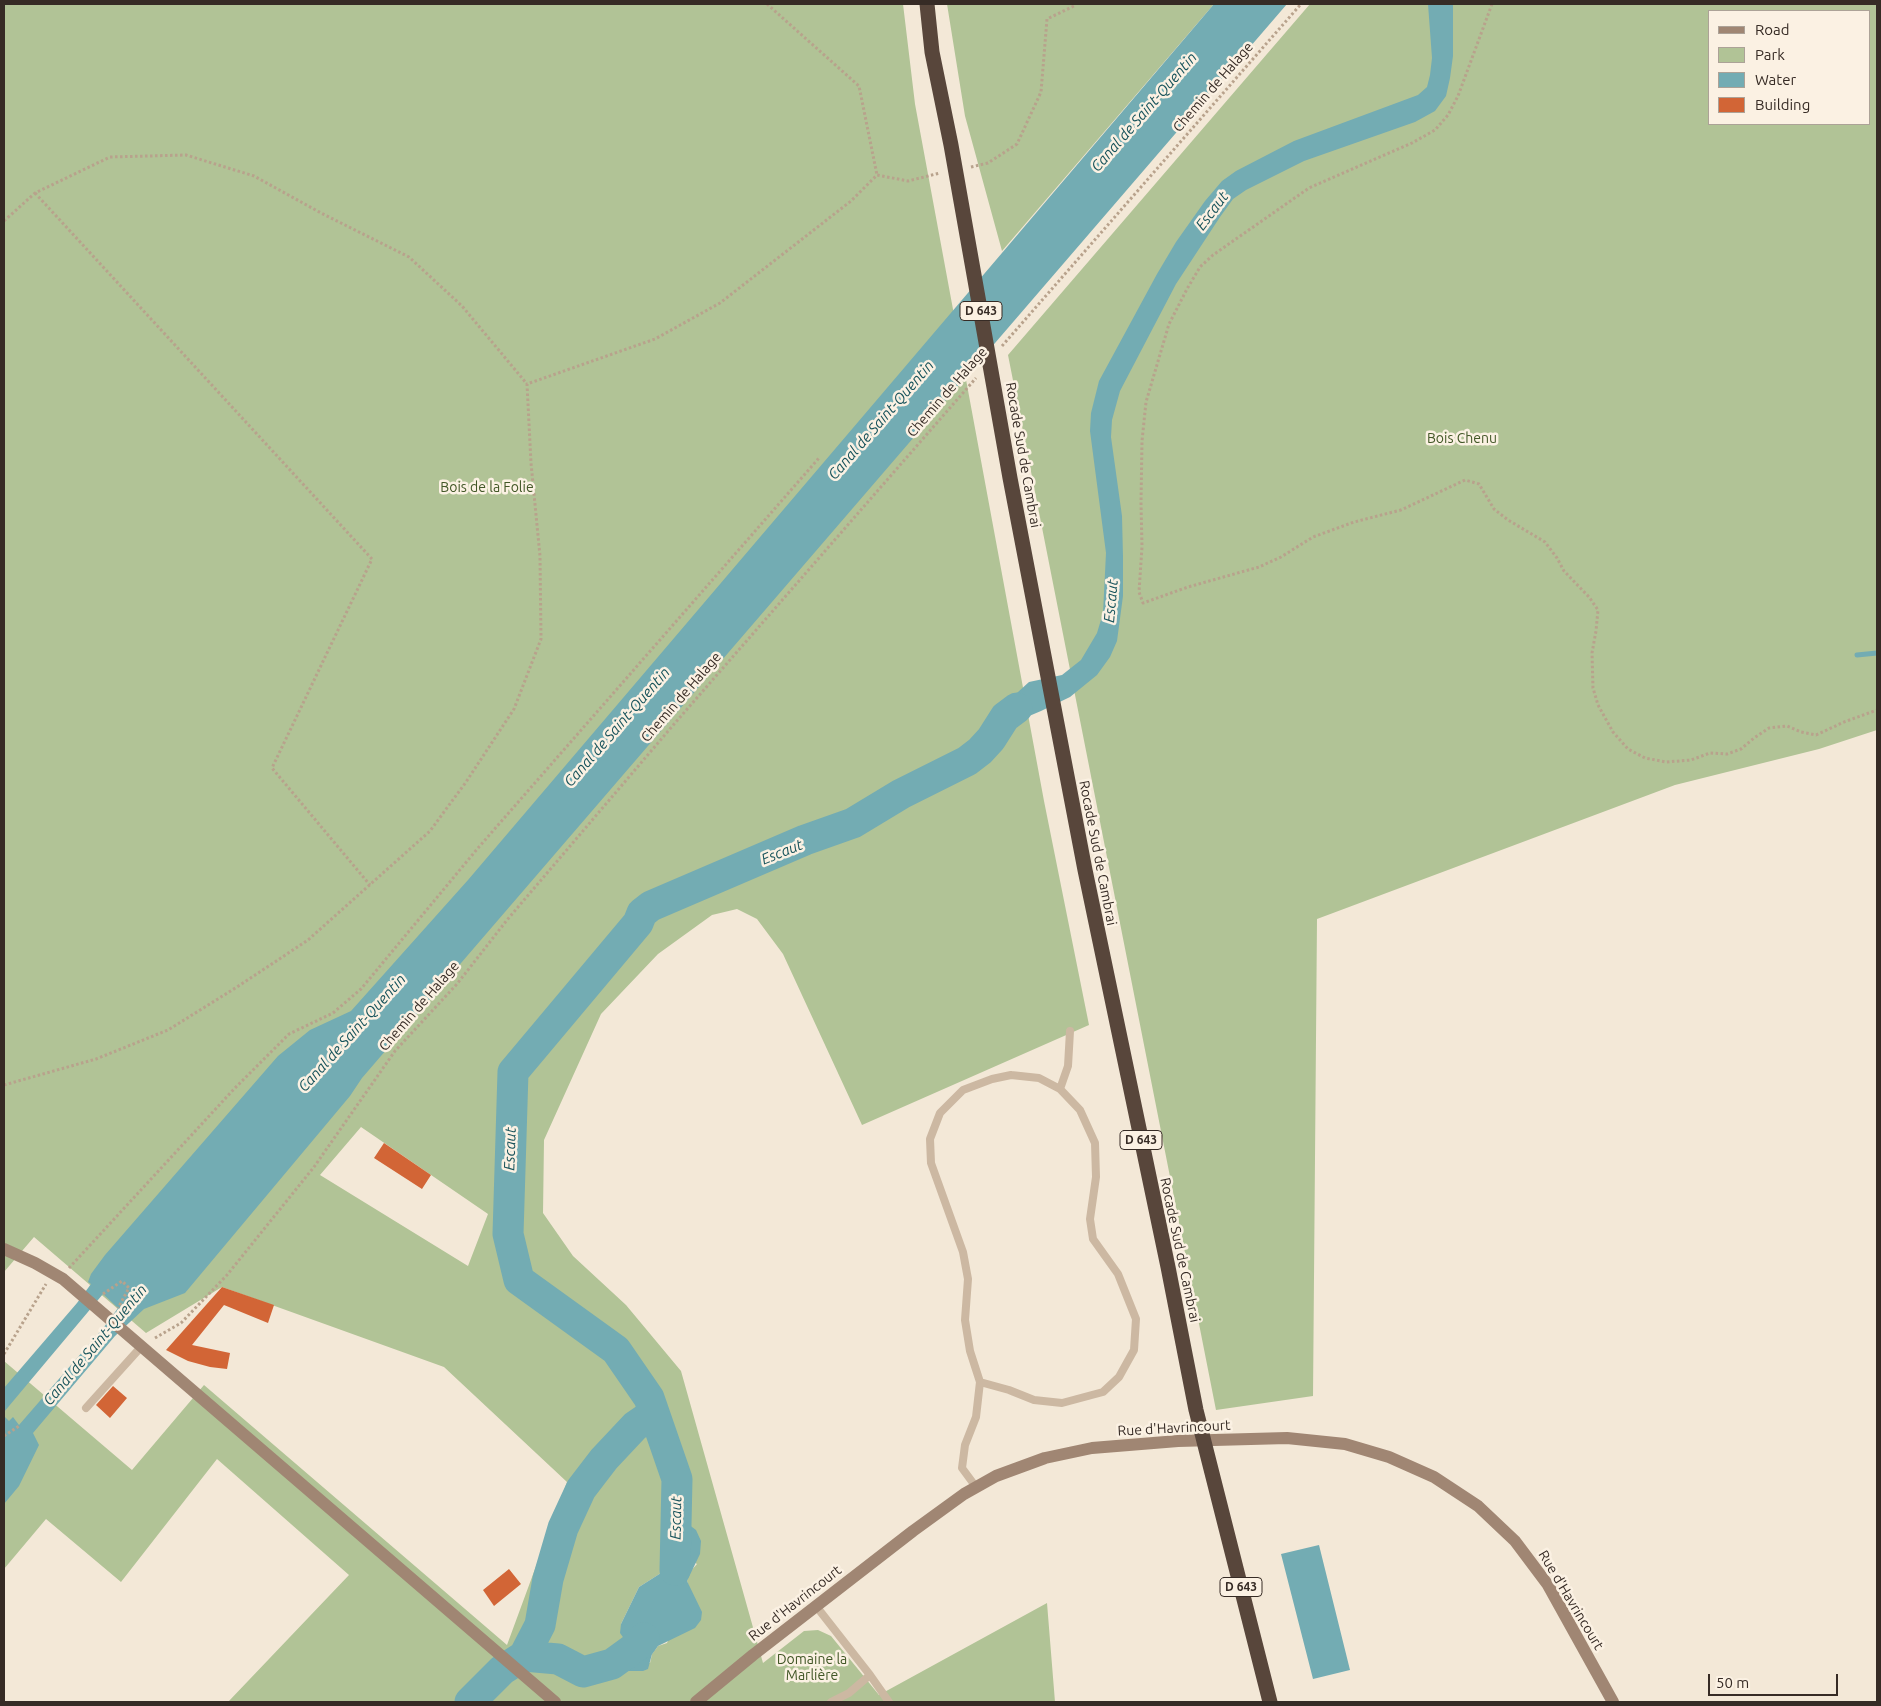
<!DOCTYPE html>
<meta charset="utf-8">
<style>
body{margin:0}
#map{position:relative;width:1881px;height:1706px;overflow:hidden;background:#f3e8d7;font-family:Ubuntu,sans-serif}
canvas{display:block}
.frame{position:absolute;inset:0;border:5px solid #362b25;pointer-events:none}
.legend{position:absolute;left:1708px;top:10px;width:162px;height:115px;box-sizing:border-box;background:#fbf1e3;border:1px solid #aca297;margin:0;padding:6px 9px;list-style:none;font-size:15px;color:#362b25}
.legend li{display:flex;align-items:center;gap:10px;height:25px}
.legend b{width:25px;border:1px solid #aca297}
.scale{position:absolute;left:1708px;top:1674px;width:130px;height:22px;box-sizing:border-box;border:2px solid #362b25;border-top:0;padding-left:6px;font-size:15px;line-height:18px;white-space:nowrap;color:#362b25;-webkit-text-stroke:4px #fbf1e3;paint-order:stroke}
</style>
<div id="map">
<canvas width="1881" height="1706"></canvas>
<div class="frame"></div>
<ul class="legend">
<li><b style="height:6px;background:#a08673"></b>Road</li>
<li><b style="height:14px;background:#b1c396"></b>Park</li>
<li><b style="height:14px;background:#73acb3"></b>Water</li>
<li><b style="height:14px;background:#d26536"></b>Building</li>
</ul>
<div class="scale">50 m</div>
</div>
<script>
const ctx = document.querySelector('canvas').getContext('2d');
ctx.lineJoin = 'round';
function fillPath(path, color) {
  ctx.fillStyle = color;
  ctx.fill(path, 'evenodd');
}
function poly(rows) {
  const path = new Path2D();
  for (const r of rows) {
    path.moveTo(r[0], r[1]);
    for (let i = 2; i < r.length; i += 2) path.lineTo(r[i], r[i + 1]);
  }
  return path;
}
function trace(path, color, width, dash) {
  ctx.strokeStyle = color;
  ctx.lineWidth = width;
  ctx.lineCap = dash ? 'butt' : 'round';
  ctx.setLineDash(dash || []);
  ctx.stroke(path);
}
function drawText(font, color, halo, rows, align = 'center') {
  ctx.font = font + ' Ubuntu,sans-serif';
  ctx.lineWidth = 5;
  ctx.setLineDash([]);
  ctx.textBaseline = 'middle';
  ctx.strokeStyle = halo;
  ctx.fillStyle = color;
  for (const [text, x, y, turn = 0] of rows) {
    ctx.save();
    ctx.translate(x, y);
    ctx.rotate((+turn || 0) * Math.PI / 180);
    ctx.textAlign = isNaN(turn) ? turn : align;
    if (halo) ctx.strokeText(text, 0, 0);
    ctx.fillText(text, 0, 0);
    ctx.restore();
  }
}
fillPath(poly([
 [4,4,903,4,915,104,1044,801,1089,1025,862,1125,783,954,757,919,737,909,712,915,658,954,601,1014,544,1140,543,1213,573,1256,626,1305,681,1371,763,1663,804,1631,818,1630,831,1636,879,1695,1047,1603,1055,1702,228,1702,349,1575,217,1459,121,1582,46,1519,4,1569,4,1361,132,1470,204,1385,507,1645,567,1482,444,1367,222,1287,146,1333,34,1237,4,1272],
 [361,1127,488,1214,468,1266,320,1175],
 [669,1544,697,1564,689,1573,687,1581,690,1590,667,1643,658,1646,652,1654,650,1663,613,1651,626,1640,621,1624,639,1587,661,1573,668,1564],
 [947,4,1214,4,1002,251,965,116],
 [1310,4,1877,4,1877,730,1819,749,1675,785,1317,919,1313,1396,1216,1410,1008,355],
 [1710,11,1870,11,1870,124,1710,124]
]), '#b1c396');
fillPath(poly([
 [1214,4,1287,4,362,1078,350,1096,185,1293,144,1309,115,1336,33,1433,39,1445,19,1486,4,1504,4,1416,9,1421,13,1417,19,1425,104,1327,118,1308,103,1294,4,1412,4,1388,77,1303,91,1284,88,1282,91,1274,105,1255,278,1056,310,1030,351,1011,468,880],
 [1428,4,1453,4,1453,56,1450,78,1446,96,1435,111,1415,122,1304,161,1246,190,1233,199,1220,217,1176,284,1120,391,1112,420,1111,437,1122,516,1123,557,1123,596,1117,641,1110,657,1097,675,1070,697,1041,711,1022,719,1011,727,998,747,981,730,996,712,1029,682,1062,675,1081,660,1097,633,1103,613,1106,553,1090,431,1091,413,1099,381,1157,274,1176,242,1205,201,1222,181,1236,171,1294,141,1418,95,1427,87,1430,75,1432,58],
 [679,1523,688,1524,696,1530,701,1541,700,1554,687,1581,702,1612,701,1620,695,1628,658,1646,652,1654,648,1669,643,1671,621,1671,613,1667,611,1660,613,1651,625,1640,620,1633,621,1624,639,1587,661,1573,668,1564,669,1544,674,1529],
 [1319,1545,1350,1670,1313,1679,1281,1554]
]), '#73acb3');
trace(poly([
 [1857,655,1877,653]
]), '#73acb3', 5);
trace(poly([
 [675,1570,677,1479,649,1398,616,1350,519,1280,508,1234,513,1072,638,923,642,913,651,906,805,840,853,823,901,794,967,761,980,751,991,739,1005,717,1017,708],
 [524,1656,540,1625,548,1579,563,1528,581,1489,604,1459,635,1426,654,1413],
 [470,1702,502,1670,524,1656,558,1659,583,1672,612,1664,641,1643,644,1638]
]), '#73acb3', 31);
fillPath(poly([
 [384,1143,431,1175,422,1189,374,1158],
 [222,1287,274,1305,268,1323,224,1305,192,1345,230,1353,227,1369,210,1367,188,1361,166,1350],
 [113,1386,127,1398,110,1418,96,1405],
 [509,1569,521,1584,494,1606,483,1590]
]), '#d26536');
trace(poly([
 [767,4,859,86,877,175],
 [1492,4,1458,96,1448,115,1435,130,1412,143,1309,188,1213,255,1200,267,1187,289,1169,324,1146,402,1142,441,1141,503,1142,547,1139,592,1143,603,1188,587,1259,567,1281,557,1313,537,1354,522,1401,510,1465,480,1479,484,1494,509,1508,520,1545,542,1557,558,1564,571,1589,597,1598,610,1596,631,1592,653,1593,688,1598,705,1613,732,1628,749,1645,758,1666,762,1691,760,1710,753,1727,754,1741,749,1754,738,1769,728,1787,726,1801,732,1816,735,1844,722,1877,710],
 [971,167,988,163,1017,144,1041,92,1047,19,1076,5],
 [35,193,372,559,272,768,370,885],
 [4,221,35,193,110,157,186,155,254,176,321,213,409,257,462,306,527,384],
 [1002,346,1301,4],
 [4,1085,96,1059,168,1030,237,987,308,940,430,831,466,782,514,709,541,639,540,556,531,463,527,384,655,339,720,303,851,201,877,175,908,181,940,173],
 [69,1268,234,1089,289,1034,333,1013,361,989,478,848,819,458],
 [103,1294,122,1281,129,1288,118,1308],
 [155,1338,181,1323,227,1275,314,1167,395,1051,457,984,507,920,675,723,976,378],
 [4,1354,46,1284],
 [4,1436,19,1426]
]), '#b8a28c', 3, [2.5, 2.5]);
trace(poly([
 [1011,1075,1039,1078,1060,1089,1080,1110,1095,1143,1096,1177,1090,1219,1093,1239,1118,1274,1136,1319,1134,1350,1119,1377,1103,1392,1062,1403,1034,1400,1009,1390,980,1382,970,1351,965,1320,968,1279,963,1252,931,1163,930,1139,940,1113,963,1090,992,1079,1011,1075],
 [1060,1089,1068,1066,1070,1031],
 [86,1408,141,1347],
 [976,1487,962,1468,965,1445,976,1417,980,1382],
 [816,1606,870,1675,889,1702],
 [831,1702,849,1693,870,1675]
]), '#ccb8a2', 8);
trace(poly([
 [4,1249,35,1263,63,1279,555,1702],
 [696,1702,753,1655,913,1531,964,1494,996,1476,1045,1458,1092,1448,1178,1441,1287,1438,1345,1444,1389,1457,1434,1477,1478,1506,1515,1541,1548,1585,1613,1702]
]), '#a08673', 12);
trace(poly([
 [927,4,932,52,951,145,1010,478,1085,870,1168,1267,1196,1410,1270,1702]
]), '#58463b', 15);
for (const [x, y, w] of [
 [981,311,42],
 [1141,1140,42],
 [1241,1587,42]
]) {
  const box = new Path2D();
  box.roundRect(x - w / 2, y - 9.5, w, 19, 4);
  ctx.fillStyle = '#fbf1e3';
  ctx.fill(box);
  trace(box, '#362b25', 1);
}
drawText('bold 12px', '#362b25', null, [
 ["D 643",981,311],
 ["D 643",1141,1140],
 ["D 643",1241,1587]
]);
drawText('14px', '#362b25', '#fbf1e3', [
 ["Chemin de Halage",1213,87,-49],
 ["Chemin de Halage",947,392,-49],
 ["Rocade Sud de Cambrai",1023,455,80],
 ["Chemin de Halage",681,697,-49],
 ["Rocade Sud de Cambrai",1098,853,79],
 ["Chemin de Halage",419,1006,-49],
 ["Rocade Sud de Cambrai",1180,1250,78],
 ["Rue d'Havrincourt",1174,1428,-3],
 ["Rue d'Havrincourt",1571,1600,59],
 ["Rue d'Havrincourt",795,1603,-38]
]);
drawText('14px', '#425727', '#fbf1e3', [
 ["Bois Chenu",1462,438],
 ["Bois de la Folie",487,487],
 ["Domaine la",812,1659],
 ["Marlière",812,1675]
]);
drawText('italic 15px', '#17535b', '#fbf1e3', [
 ["Canal de Saint-Quentin",1144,112,-49],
 ["Escaut",1212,211,-53],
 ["Canal de Saint-Quentin",881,420,-49],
 ["Escaut",1111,601,-85],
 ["Canal de Saint-Quentin",617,727,-49],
 ["Escaut",782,852,-22],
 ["Canal de Saint-Quentin",352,1033,-48],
 ["Escaut",510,1149,-88],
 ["Canal de Saint-Quentin",95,1345,-50],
 ["Escaut",676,1518,-89]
]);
</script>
